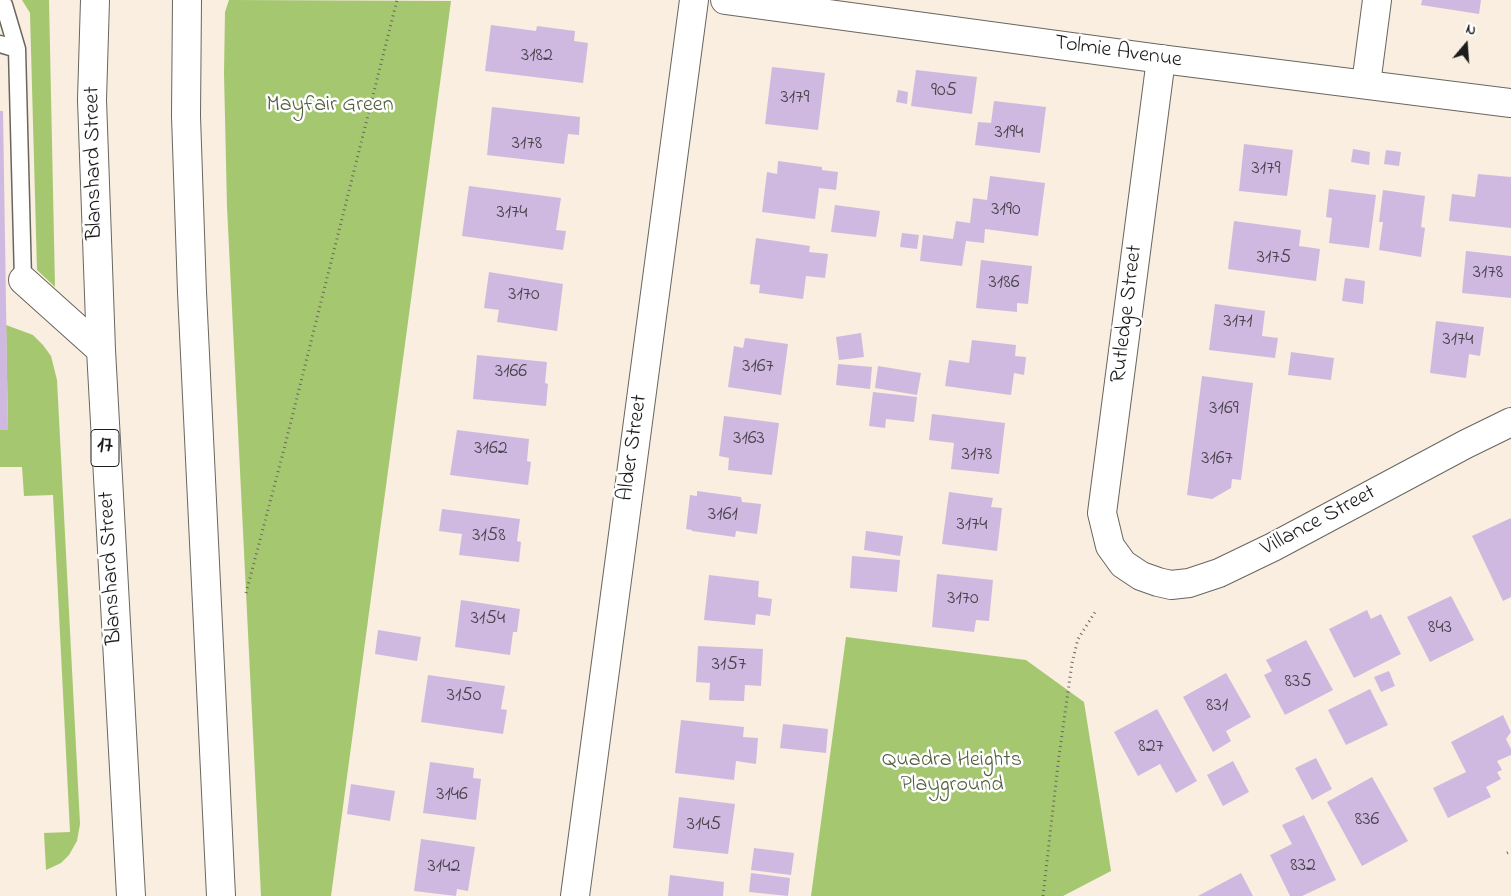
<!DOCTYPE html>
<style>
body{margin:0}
#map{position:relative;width:1511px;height:896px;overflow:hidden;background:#f9eedf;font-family:"Indie Flower",sans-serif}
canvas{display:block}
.north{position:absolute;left:1441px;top:20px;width:50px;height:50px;-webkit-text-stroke:4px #fff;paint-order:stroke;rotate:18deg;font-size:14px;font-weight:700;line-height:20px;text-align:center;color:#1c1c1c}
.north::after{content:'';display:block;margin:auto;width:18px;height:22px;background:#1c1c1c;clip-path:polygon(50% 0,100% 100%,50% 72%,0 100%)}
</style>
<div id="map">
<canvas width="1511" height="896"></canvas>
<div class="north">N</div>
</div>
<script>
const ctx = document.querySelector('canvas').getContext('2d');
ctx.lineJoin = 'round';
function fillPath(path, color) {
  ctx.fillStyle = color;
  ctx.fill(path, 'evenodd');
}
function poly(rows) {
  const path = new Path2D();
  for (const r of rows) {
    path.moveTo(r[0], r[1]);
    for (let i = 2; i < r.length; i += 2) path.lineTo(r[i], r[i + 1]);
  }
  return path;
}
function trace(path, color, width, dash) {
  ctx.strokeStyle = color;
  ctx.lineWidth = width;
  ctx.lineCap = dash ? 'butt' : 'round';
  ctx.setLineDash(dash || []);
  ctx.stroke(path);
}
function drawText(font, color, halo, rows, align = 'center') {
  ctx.font = font + ' "Indie Flower",sans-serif';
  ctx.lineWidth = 5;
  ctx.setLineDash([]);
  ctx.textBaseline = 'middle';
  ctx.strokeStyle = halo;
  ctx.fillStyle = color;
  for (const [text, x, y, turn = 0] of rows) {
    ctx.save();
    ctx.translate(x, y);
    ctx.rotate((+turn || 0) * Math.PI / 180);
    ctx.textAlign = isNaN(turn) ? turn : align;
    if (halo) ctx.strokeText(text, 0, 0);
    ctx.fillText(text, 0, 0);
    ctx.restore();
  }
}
fillPath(poly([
 [22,0,49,0,55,287,37,270,30,13],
 [229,0,451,1,331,896,261,896,227,207,224,73,225,12],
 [6,325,33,335,43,345,51,356,57,380,80,824,77,841,69,855,61,863,46,870,44,833,70,832,53,495,24,496,22,467,0,467,0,430,8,430],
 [846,637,1026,660,1084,702,1111,871,1063,896,811,896]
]), '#a5c770');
fillPath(poly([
 [1422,0,1481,0,1479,14,1421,5],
 [491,25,536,31,537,26,575,31,574,41,588,43,583,83,485,71],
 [772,67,825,73,818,130,765,124],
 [916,70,977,77,972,114,911,106],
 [898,90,908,92,907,104,896,102],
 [994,101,1046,107,1040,153,975,145,978,122,991,123],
 [492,107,580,117,579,135,568,134,564,164,487,155],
 [0,111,3,111,8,430,0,430],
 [1244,144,1293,150,1287,196,1239,191],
 [1353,149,1370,152,1369,165,1351,162],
 [1386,150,1401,152,1399,166,1384,164],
 [778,161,822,167,822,170,838,172,836,190,819,188,815,219,762,212,767,172,777,174],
 [1478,174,1511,177,1511,228,1449,221,1452,194,1475,197],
 [990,176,1045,183,1038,236,985,229,984,243,966,241,962,266,920,261,923,235,953,239,956,221,970,223,973,198,987,200],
 [469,186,561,198,556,230,566,231,563,250,462,236],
 [1329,189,1376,195,1369,248,1329,243,1332,218,1326,217],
 [1383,190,1425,196,1421,227,1425,228,1421,257,1379,250,1383,222,1379,222],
 [835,205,880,211,876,237,831,232],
 [1234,221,1301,230,1299,246,1320,249,1316,281,1228,269],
 [902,233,919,235,917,249,900,247],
 [756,238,810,246,809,252,828,254,825,278,806,276,803,299,759,293,760,285,750,284],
 [1466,251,1511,256,1511,298,1462,293],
 [981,260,1032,266,1028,304,1017,303,1017,312,976,308],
 [489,272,563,284,557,331,497,322,499,310,484,308],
 [1345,278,1365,281,1363,304,1342,301],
 [1215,304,1265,311,1262,336,1278,338,1275,358,1209,350],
 [1436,321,1484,327,1480,356,1469,354,1466,378,1430,373],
 [861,333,864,357,839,360,836,337],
 [745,338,788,344,781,395,728,387,734,346,743,348],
 [972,340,1016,345,1015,356,1026,357,1024,375,1014,373,1011,395,945,386,949,360,969,363],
 [1291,352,1334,358,1331,380,1288,375],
 [477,355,547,362,545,383,548,384,546,406,473,399],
 [838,364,872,367,870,389,836,385],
 [878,366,921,373,917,395,875,388],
 [1202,376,1253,383,1241,480,1232,479,1231,488,1212,499,1187,495],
 [873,392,917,397,914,422,886,419,885,428,869,426],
 [932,414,1005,423,999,474,951,469,954,443,929,440],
 [724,416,779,423,772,475,728,470,729,458,719,456],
 [457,430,529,439,527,461,531,462,528,485,450,475],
 [697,491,741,497,742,502,761,504,757,534,736,531,735,537,692,531,692,530,686,529,690,495,697,496],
 [949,492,993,498,991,507,1002,508,997,551,942,544],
 [442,509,520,519,517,541,521,542,519,562,459,555,462,534,439,531],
 [1511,518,1511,597,1503,601,1472,536],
 [866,531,903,536,900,556,864,550],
 [852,556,900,560,897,592,850,588],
 [937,574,993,580,989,621,976,620,974,632,932,627],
 [709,575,759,581,758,597,772,599,770,616,756,614,755,625,704,620],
 [1451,596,1474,640,1430,662,1407,617],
 [461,600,520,609,517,632,513,632,510,655,455,647],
 [1367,610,1371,619,1381,614,1401,654,1354,678,1329,629],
 [378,630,421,637,417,661,375,654],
 [1306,640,1333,690,1285,715,1264,675,1272,671,1266,660],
 [698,646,763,649,761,686,745,685,744,701,709,700,710,683,696,682],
 [1389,671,1395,686,1381,692,1374,677],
 [1226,673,1251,717,1226,731,1231,741,1213,752,1183,697],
 [428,675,505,686,501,709,507,710,503,734,421,722],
 [1370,689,1388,725,1346,745,1328,710],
 [1157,709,1197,781,1176,793,1160,764,1138,776,1114,732],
 [1503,715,1511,732,1506,739,1511,749,1511,755,1497,761,1502,770,1497,772,1501,779,1486,787,1491,797,1448,818,1433,788,1466,772,1451,742],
 [681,720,744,727,743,737,758,738,756,764,736,761,734,780,675,773],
 [783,724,828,729,826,753,780,748],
 [1316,758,1332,789,1312,800,1295,768],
 [1233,761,1249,792,1223,806,1207,775],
 [430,762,474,768,473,778,481,779,476,820,423,813],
 [1372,777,1408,841,1362,866,1327,802],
 [351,784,395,791,390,821,347,814],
 [679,797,735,804,728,854,673,848],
 [1304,815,1336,880,1302,896,1290,896,1270,855,1292,844,1282,825],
 [421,839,475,847,468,891,457,889,456,896,414,891],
 [754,848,794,853,791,875,751,870],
 [751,873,790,878,788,896,749,892],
 [1241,873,1253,896,1198,896],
 [670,875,724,882,723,896,668,896]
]), '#d0b9e0');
const service = poly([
 [0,0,4,5,17,49,23,280],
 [0,44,17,49]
]);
const minor = poly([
 [1161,59,1102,513,1110,546,1123,564,1141,576,1158,582,1171,585,1189,583,1219,573,1273,547,1466,444,1511,422],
 [1366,84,1377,0],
 [575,896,694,0]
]);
const tertiary = poly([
 [725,0,1161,59,1511,103]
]);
const primary = poly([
 [95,0,92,100,101,350,131,896],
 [187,0,186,116,192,292,221,896],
 [23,280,101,350]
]);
trace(service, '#696660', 19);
trace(minor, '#696660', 30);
trace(tertiary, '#696660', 30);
trace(primary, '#696660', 30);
trace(poly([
 [246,593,283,453,397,0],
 [1507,853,1511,851],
 [1043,896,1059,756,1072,663,1078,639,1097,609]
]), '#696660', 3, [1, 4]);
trace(service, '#fff', 16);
trace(minor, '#fff', 28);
trace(tertiary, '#fff', 28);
trace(primary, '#fff', 28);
drawText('20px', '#49434d', null, [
 ["3182",537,57],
 ["905",944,92],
 ["3179",795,99],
 ["3194",1009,134],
 ["3178",527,145],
 ["3179",1266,170],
 ["3190",1006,211],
 ["3174",512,214],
 ["3175",1274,259],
 ["3178",1488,274],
 ["3186",1004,284],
 ["3170",524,296],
 ["3171",1238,323],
 ["3174",1458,341],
 ["3167",758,368],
 ["3166",511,373],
 ["3169",1224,410],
 ["3163",749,440],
 ["3162",491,450],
 ["3178",977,456],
 ["3167",1217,460],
 ["3161",723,516],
 ["3174",972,526],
 ["3158",489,537],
 ["3170",963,600],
 ["3154",488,620],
 ["843",1440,629],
 ["3157",729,666],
 ["835",1298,683],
 ["3150",464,697],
 ["831",1217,707],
 ["827",1151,748],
 ["3146",452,796],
 ["836",1367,821],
 ["3145",704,826],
 ["832",1303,867],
 ["3142",444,868]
]);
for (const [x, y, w] of [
 [105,448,28]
]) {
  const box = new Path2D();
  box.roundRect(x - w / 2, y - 18.5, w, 37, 4);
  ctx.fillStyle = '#fff';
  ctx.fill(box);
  trace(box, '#1c1c1c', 1);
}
drawText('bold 21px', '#1c1c1c', null, [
 ["17",105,448]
]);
drawText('22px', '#1c1c1c', '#fff', [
 ["Tolmie Avenue",1118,53,8],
 ["Blanshard Street",95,163,-91],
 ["Rutledge Street",1128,314,-83],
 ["Alder Street",634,448,-82],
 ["Villance Street",1319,522,-28],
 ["Blanshard Street",112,568,-93]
]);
drawText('22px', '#53603e', '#fff', [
 ["Mayfair Green",330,106],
 ["Quadra Heights",952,761],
 ["Playground",952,786]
]);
</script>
